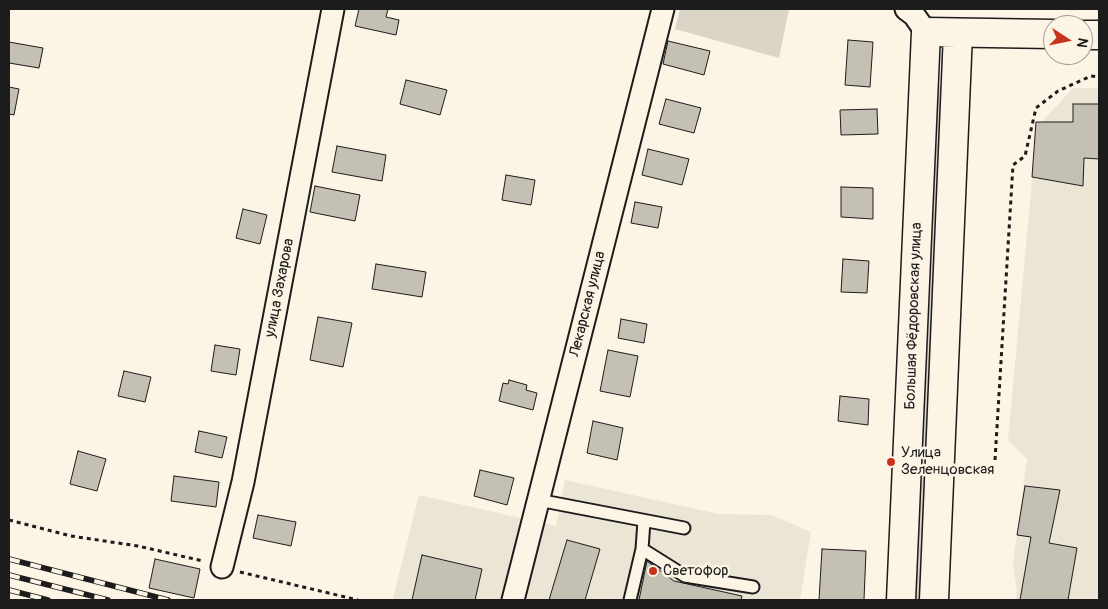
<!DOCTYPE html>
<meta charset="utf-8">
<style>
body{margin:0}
#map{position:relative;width:1108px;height:609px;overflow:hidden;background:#fcf5e5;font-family:Pangolin,sans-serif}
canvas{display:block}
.frame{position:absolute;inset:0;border:10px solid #1c1c1c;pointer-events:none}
.north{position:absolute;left:1043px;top:15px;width:50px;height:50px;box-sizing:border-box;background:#fcf5e5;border:1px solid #a29e95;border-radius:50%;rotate:101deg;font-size:14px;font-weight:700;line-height:20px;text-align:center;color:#1c1c1c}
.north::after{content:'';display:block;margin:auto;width:18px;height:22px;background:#c8321e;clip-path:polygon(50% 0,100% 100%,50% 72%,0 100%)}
</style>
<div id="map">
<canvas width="1108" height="609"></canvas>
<div class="frame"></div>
<div class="north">N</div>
</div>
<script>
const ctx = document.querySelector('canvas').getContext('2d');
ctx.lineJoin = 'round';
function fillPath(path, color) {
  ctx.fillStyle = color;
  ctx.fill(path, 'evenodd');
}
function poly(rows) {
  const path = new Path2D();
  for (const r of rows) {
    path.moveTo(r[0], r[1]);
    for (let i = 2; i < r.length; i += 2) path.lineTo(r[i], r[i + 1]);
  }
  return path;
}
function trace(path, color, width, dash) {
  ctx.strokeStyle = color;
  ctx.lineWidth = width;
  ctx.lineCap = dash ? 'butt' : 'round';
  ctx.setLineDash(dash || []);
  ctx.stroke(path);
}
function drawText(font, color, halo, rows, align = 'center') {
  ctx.font = font + ' Pangolin,sans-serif';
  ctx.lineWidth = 5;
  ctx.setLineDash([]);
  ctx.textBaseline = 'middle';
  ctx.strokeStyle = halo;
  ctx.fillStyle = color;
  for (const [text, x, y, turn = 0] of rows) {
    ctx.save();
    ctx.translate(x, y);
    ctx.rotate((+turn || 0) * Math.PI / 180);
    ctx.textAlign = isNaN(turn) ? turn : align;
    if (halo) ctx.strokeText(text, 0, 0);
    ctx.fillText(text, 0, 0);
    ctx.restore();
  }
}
fillPath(poly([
 [1073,88,1099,88,1099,600,1015,600,1017,591,1013,564,1027,459,1008,440,1037,127],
 [565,480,719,514,772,515,811,532,800,600,400,600,393,598,419,495,556,526]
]), '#ebe5d6');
fillPath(poly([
 [680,9,789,9,779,58,675,29],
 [936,85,944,86,922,600,913,600]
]), '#dbd5c8');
const building = poly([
 [359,9,388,9,386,17,399,20,396,35,355,26,359,9],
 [848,40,873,42,870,87,845,85,848,40],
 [668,41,710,51,704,75,663,64,668,41],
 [9,42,43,48,39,68,9,63,9,42],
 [406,80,447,90,440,115,400,104,406,80],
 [9,87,19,89,14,115,9,114,9,87],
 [666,99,701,108,694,133,659,124,666,99],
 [1073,104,1099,104,1099,159,1084,158,1083,186,1032,177,1036,122,1073,122,1073,104],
 [877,109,878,134,841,135,840,110,877,109],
 [337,146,386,155,382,181,332,172,337,146],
 [648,149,689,159,682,185,642,175,648,149],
 [506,175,535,180,531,205,502,200,506,175],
 [315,186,360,195,355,221,310,212,315,186],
 [841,187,873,188,873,219,841,217,841,187],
 [635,202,662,207,658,228,631,223,635,202],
 [243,209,267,215,260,244,236,238,243,209],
 [843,259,869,261,867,293,841,292,843,259],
 [376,264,426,272,422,297,372,289,376,264],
 [318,317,352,323,343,367,310,360,318,317],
 [621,319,647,324,644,343,618,338,621,319],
 [215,345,240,349,236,375,211,371,215,345],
 [608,350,638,356,630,397,600,391,608,350],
 [124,371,151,377,145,402,118,396,124,371],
 [509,380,527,385,526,390,537,393,533,410,499,401,503,383,508,384,509,380],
 [840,396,869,399,868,425,838,421,840,396],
 [593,421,623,428,617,460,587,453,593,421],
 [199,431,227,437,222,458,195,452,199,431],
 [78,451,106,459,97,491,70,484,78,451],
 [480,470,514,478,507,505,474,496,480,470],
 [174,476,219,482,216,507,171,501,174,476],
 [1025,486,1060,490,1049,543,1077,548,1068,600,1020,600,1031,537,1017,535,1025,486],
 [258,515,296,522,291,546,253,538,258,515],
 [567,540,600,549,585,600,549,600,567,540],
 [822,549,866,551,864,600,819,600,822,549],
 [422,555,482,569,475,600,412,600,422,555],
 [155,559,200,569,194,598,149,588,155,559],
 [647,561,674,581,742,596,741,600,639,600,647,561]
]);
fillPath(building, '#c4c0b3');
trace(building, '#1c1c1c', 1);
const lane = poly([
 [538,500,684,528],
 [644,521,642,549,685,576,753,587],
 [630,600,642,549]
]);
const street = poly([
 [906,9,914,15,926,32],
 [222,567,243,482,333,9],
 [513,600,663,9]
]);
const secondary = poly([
 [1083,35,1099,35],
 [901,600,926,32,1053,34],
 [934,600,958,33]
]);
trace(lane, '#1c1c1c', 15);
trace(street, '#1c1c1c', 25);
trace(secondary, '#1c1c1c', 31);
trace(poly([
 [995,460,1013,165,1025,156,1036,108,1058,91,1091,76,1099,77],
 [9,520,71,536,138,546,203,561],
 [240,572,358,600]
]), '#1c1c1c', 3, [4, 4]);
trace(lane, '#fcf5e5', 11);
trace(street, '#fcf5e5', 21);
trace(secondary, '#fcf5e5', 28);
const rail = poly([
 [9,559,168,600],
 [9,575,108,600],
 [9,590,48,600]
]);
trace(rail, '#1c1c1c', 5.5);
trace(rail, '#fcf5e5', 4, [11]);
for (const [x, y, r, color] of [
 [891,462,5,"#c8321e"],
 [653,571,5,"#c8321e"]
]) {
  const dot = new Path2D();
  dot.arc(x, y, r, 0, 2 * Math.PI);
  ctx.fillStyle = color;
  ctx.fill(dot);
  trace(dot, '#fcf5e5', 2);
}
drawText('15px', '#1c1c1c', '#fcf5e5', [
 ["улица Захарова",280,288,-79],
 ["Лекарская улица",588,304,-76],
 ["Большая Фёдоровская улица",914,316,-88]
]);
drawText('15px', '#1c1c1c', '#fcf5e5', [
 ["Улица",901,453],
 ["Зеленцовская",901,470],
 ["Светофор",663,571]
], 'left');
</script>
